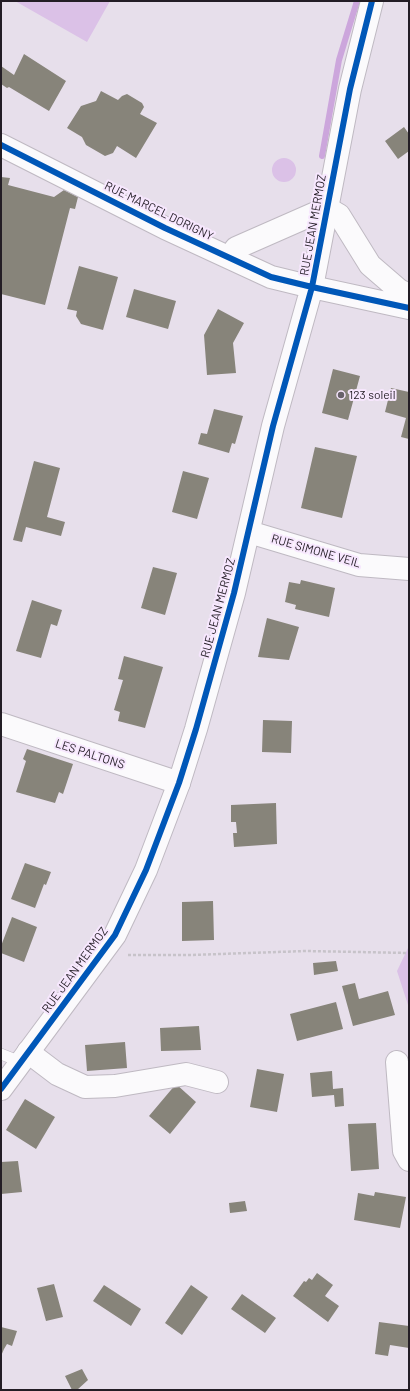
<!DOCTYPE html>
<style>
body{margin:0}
#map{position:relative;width:410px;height:1391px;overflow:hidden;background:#e7dfeb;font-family:Barlow,sans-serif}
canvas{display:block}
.frame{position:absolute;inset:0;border:2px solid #231d25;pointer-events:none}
</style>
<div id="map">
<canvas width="410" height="1391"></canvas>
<div class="frame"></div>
</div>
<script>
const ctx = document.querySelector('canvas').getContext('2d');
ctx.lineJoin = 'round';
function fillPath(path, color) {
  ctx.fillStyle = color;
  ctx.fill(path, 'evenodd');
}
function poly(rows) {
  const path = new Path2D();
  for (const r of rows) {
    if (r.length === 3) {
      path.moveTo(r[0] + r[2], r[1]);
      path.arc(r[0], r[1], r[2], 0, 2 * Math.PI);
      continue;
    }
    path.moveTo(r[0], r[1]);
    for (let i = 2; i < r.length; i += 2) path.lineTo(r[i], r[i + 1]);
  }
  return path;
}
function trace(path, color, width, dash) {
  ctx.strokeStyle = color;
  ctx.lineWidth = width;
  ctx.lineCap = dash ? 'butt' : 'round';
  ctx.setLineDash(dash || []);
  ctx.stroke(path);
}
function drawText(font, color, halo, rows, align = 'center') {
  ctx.font = font + ' Barlow,sans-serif';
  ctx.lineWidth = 4;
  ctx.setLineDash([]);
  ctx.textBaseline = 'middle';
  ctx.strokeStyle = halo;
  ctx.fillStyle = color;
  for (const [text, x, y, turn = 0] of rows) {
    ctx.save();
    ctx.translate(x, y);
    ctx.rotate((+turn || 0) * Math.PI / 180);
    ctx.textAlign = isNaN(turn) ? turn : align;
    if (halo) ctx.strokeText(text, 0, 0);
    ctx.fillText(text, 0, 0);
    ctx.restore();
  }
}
fillPath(poly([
 [15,1,110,1,87,42],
 [284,170,12],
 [409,946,409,1008,397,971]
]), '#dbc1e7');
trace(poly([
 [322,156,339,60,357,1]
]), '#cca6dc', 6);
fillPath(poly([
 [24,54,66,81,49,111,9,87,7,88,1,84,1,66,14,75],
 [101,91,118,100,122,96,127,94,142,103,144,107,140,114,157,123,136,158,117,146,113,153,105,156,86,145,82,137,67,128,81,106,96,101],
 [404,127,409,134,409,151,398,159,385,141],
 [1,177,10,178,8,185,54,197,64,190,78,197,75,209,70,208,45,305,1,294],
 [79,266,118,277,103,330,81,324,76,316,77,311,67,309],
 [134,289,176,301,168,329,126,317],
 [218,309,244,323,233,343,236,373,207,375,204,335],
 [333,369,360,376,348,420,322,413],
 [391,388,409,392,409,439,401,437,406,418,385,412],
 [214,409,243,416,235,444,232,443,229,453,198,444,201,433,207,434],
 [315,447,357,456,342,518,301,508],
 [34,461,60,468,47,517,65,522,61,536,26,527,22,542,13,540],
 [183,471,209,478,197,519,172,512],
 [153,567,177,573,165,615,141,608],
 [301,580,335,588,329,617,295,609,296,605,285,602,289,582,300,584],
 [32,600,62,610,57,626,51,624,41,658,16,651],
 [267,618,299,627,289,660,258,657],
 [124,656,163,667,145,728,118,721,120,712,114,710,123,680,118,679],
 [263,720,292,721,291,753,262,752],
 [27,749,73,764,63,794,59,792,55,803,16,792,26,761,23,759],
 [276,803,277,844,234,847,233,833,237,833,236,822,231,822,231,805],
 [25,863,51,872,46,885,44,884,35,908,11,899],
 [213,901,214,940,182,941,182,902],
 [12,917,37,927,24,962,1,953,1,946],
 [336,961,338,971,314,975,313,963],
 [355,983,359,999,388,991,395,1015,353,1026,342,986],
 [336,1002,343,1029,297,1041,290,1014],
 [199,1026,201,1050,161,1051,160,1028],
 [125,1042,127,1068,87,1071,85,1045],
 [257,1069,284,1074,277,1112,250,1107],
 [332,1071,333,1089,343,1088,344,1106,335,1107,334,1095,312,1097,310,1073],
 [176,1084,196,1102,170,1134,149,1116],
 [25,1099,55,1117,36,1149,6,1130],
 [376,1123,379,1169,351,1171,348,1124],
 [18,1161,22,1192,1,1194,1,1162],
 [375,1192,406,1197,400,1228,354,1220,358,1193,374,1196],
 [245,1201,247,1211,230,1213,229,1203],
 [317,1273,333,1285,325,1296,339,1306,328,1322,293,1296,304,1281,306,1282,309,1278,312,1280],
 [54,1284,63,1317,46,1321,37,1288],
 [104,1285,141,1309,131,1326,93,1301],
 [191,1285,208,1297,182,1335,165,1323],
 [242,1294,276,1318,265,1333,231,1309],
 [379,1322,409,1326,409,1348,390,1345,388,1356,375,1354],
 [1,1327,17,1331,12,1346,7,1344,4,1349,1,1356],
 [82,1369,88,1380,77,1390,72,1390,65,1376]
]), '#87847a');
const service = poly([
 [1,1054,21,1062]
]);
const minor = poly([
 [230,257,236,248,327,208,339,215,370,265,399,290,409,295],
 [312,287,409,308],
 [249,532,359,565,409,569],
 [1,724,179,783],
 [28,1052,57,1074,85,1087,115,1086,186,1074,217,1082],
 [397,1062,404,1151,409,1160]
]);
const tertiary = poly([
 [1,145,165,228,271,277,312,287],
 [1,1089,115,935,146,870,179,783,196,729,234,593,273,426,312,287,350,89,372,1]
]);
trace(service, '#bfb9c2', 12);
trace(minor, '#bfb9c2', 24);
trace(tertiary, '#bfb9c2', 24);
trace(poly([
 [128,955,191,955,306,951,409,953]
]), '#c7c3c9', 2.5, [3, 2]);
trace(service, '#fbfafc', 11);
trace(minor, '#fbfafc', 22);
trace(tertiary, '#fbfafc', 22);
trace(poly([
 [1,145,165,228,271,277,312,287,409,308],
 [1,1089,115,935,146,870,179,783,196,729,234,593,273,426,312,287,350,89,372,1]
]), '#0057b8', 6);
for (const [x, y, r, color] of [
 [341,395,4,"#68616a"]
]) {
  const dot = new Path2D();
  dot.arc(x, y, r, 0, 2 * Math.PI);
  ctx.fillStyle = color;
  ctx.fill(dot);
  trace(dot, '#f7e7fe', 1.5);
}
drawText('12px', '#231d25', '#f7e7fe', [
 ["RUE MARCEL DORIGNY",159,211,26],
 ["RUE JEAN MERMOZ",313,225,-80],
 ["RUE SIMONE VEIL",316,551,16],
 ["RUE JEAN MERMOZ",218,608,-75],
 ["LES PALTONS",90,754,18],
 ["RUE JEAN MERMOZ",75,970,-54]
]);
drawText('12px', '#231d25', '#f7e7fe', [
 ["123 soleil",349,395]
], 'left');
</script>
